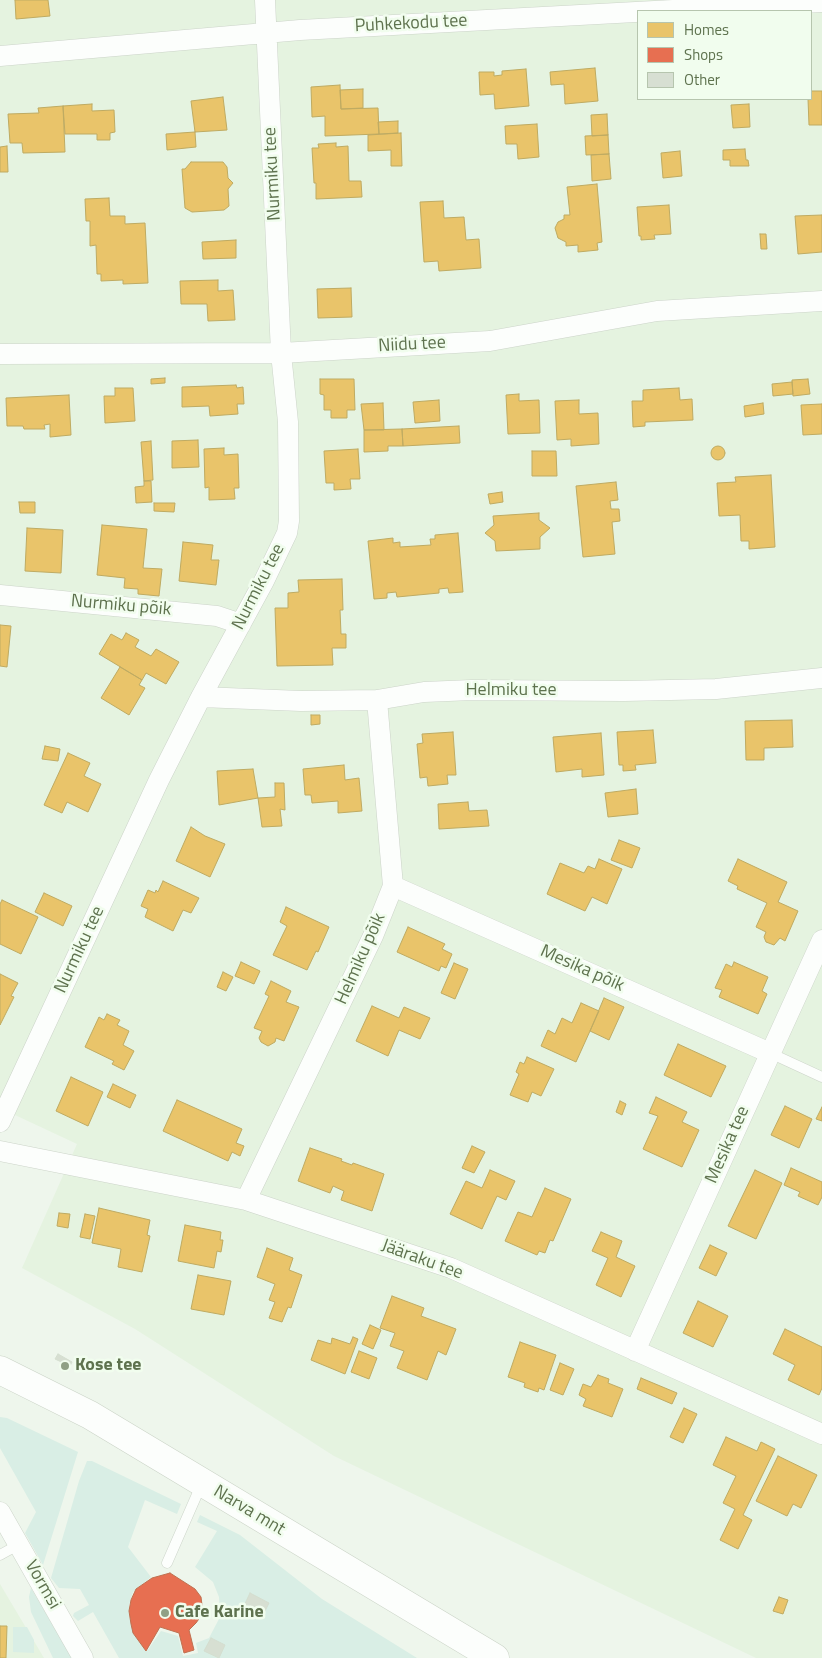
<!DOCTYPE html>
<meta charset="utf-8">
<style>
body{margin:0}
#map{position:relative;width:822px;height:1658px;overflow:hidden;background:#eef6ec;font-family:"Titillium Web",sans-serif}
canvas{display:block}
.legend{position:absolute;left:637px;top:10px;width:175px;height:90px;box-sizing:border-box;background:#f1fdee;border:1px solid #b6c5ae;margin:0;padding:6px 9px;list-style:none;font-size:15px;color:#5e724e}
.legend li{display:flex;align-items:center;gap:10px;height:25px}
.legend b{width:25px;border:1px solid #b6c5ae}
</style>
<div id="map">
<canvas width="822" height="1658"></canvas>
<ul class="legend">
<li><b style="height:14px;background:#e9c46a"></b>Homes</li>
<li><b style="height:14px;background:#e76f51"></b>Shops</li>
<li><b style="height:14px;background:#d7dfd2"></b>Other</li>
</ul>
</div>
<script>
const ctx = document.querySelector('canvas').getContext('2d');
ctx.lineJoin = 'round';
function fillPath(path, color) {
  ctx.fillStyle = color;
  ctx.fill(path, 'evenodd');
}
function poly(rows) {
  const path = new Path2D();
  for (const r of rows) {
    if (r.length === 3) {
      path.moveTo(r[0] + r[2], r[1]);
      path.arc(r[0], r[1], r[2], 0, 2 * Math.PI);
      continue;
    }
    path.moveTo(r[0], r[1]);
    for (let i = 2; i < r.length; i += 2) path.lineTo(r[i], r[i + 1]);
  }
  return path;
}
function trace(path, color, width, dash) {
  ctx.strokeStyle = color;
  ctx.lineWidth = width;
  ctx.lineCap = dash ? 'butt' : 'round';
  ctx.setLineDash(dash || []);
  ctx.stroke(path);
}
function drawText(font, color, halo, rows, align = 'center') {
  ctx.font = font + ' "Titillium Web",sans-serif';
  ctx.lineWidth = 5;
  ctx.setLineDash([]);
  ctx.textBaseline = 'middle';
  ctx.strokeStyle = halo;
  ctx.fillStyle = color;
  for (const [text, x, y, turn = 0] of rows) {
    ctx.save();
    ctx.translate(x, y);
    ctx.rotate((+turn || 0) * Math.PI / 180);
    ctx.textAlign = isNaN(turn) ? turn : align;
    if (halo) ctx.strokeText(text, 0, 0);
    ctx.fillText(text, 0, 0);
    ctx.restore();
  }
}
fillPath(poly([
 [0,0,822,0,822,1658,756,1658,334,1456,135,1329,22,1268,77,1144,0,1108],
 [638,11,811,11,811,99,638,99],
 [0,1584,44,1658,0,1658]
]), '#e5f3e0');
fillPath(poly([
 [0,1417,7,1418,78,1452,43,1565,25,1533,36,1512,0,1448],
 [87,1461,92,1461,181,1504,177,1514,145,1500,128,1547,151,1577,133,1592,129,1605,129,1614,135,1635,147,1651,161,1631,178,1636,183,1656,198,1653,196,1643,209,1638,220,1617,219,1597,213,1582,195,1567,217,1531,197,1522,200,1515,240,1535,322,1599,417,1658,119,1658,93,1612,78,1621,73,1616,74,1613,89,1605,80,1589,59,1588,51,1578,79,1481],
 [31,1588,72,1658,53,1658,31,1612,29,1597],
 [13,1627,27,1627,34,1640,34,1653,13,1652]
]), '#d9eee5');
const homes = poly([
 [15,0,48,0,50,16,16,19,15,0],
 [595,68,598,101,565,104,564,84,551,85,550,72,595,68],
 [526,69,529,106,495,109,494,94,480,95,479,72,494,72,494,76,502,75,502,71,526,69],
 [340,85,341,109,378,108,379,134,325,136,325,116,312,117,311,87,340,85],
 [363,89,363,108,341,109,340,90,363,89],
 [811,91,822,91,822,125,809,125,808,99,811,99,811,91],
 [223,97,227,130,195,132,191,101,223,97],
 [92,104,92,111,114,110,115,132,110,133,110,140,97,140,97,134,65,134,63,106,92,104],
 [749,104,750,127,733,128,731,105,749,104],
 [63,106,65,152,23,153,22,143,10,143,8,114,39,113,38,108,63,106],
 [607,114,608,135,592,136,591,115,607,114],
 [398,121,398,133,379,134,378,122,398,121],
 [537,124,539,157,518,159,517,144,506,144,505,126,537,124],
 [195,132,196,147,167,150,166,134,195,132],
 [401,133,402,166,391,166,391,150,368,151,368,135,401,133],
 [608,135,609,154,586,155,585,136,608,135],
 [336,143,336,147,348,146,349,181,361,181,362,197,316,199,316,183,314,183,312,148,319,148,318,144,336,143],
 [7,146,8,172,0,172,0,147,7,146],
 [745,149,746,160,748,160,749,166,730,166,730,160,723,160,723,150,745,149],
 [680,151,682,176,663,178,661,153,680,151],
 [609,154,611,179,592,181,591,155,609,154],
 [191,162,223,162,227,167,228,178,233,183,228,189,229,206,224,210,192,212,185,208,182,169,185,169,191,162],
 [597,184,602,242,597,243,598,250,578,252,578,245,566,246,566,242,558,238,555,228,558,222,564,219,564,215,570,215,567,187,597,184],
 [109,198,110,216,125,216,125,224,145,223,148,283,123,284,123,280,101,281,101,274,97,274,96,245,90,246,90,221,86,221,85,199,109,198],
 [443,201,444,218,464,217,466,240,479,239,481,268,439,271,438,261,424,262,420,202,443,201],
 [669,205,671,234,654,235,655,239,641,240,641,236,639,236,637,207,669,205],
 [822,215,822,252,798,254,795,216,822,215],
 [760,234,766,234,767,249,761,249,760,234],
 [236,240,236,258,203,259,202,242,236,240],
 [218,280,218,291,233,290,235,320,208,321,207,304,181,304,180,281,218,280],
 [351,288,352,317,318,318,317,289,351,288],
 [165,378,165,383,151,384,151,379,165,378],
 [320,379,354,379,355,410,347,410,347,418,331,418,331,410,324,410,324,395,320,394,320,379],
 [808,379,810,394,793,396,792,380,808,379],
 [792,382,793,394,773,396,772,384,792,382],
 [236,385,237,388,243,387,244,404,237,404,238,414,210,416,209,406,182,407,182,387,236,385],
 [115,388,133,388,135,421,105,423,104,396,115,396,115,388],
 [679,388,680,400,692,399,693,420,645,422,645,426,633,427,632,401,643,401,643,390,679,388],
 [519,394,519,401,539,400,540,433,508,434,506,395,519,394],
 [69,395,71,435,50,437,50,424,44,425,45,429,24,429,23,426,7,426,6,398,69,395],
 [439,400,440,421,415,423,413,402,439,400],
 [579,400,579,414,598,413,599,444,571,446,571,439,557,440,555,401,579,400],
 [383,403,384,430,364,430,361,404,383,403],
 [763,403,764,414,745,417,744,406,763,403],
 [822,404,822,434,803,435,801,405,822,404],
 [459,426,460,443,403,446,402,429,459,426],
 [402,429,403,446,388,446,388,451,364,452,364,430,402,429],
 [198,440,199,467,172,468,172,441,198,440],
 [151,441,153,480,144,481,141,442,151,441],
 [718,453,7],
 [224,448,224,455,238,454,239,488,234,488,235,499,209,500,209,487,205,488,204,449,224,448],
 [358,449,360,479,350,479,351,489,334,490,334,483,326,483,324,451,358,449],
 [532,451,556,451,557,476,532,476,532,451],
 [771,475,775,547,749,549,749,541,741,541,740,515,719,516,717,483,736,482,735,477,771,475],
 [144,481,151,481,152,502,136,503,135,487,144,486,144,481],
 [616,482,618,500,610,501,611,509,619,509,620,521,612,522,615,554,583,557,576,486,616,482],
 [502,492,503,502,490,504,488,494,502,492],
 [19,502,35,502,35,513,20,513,19,502],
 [154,503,175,503,174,512,154,511,154,503],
 [539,513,539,520,550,528,540,537,540,549,496,551,495,541,485,533,494,525,493,516,539,513],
 [102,525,147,529,143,568,162,569,159,596,138,594,138,589,124,588,125,578,97,575,102,525],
 [27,528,63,530,61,573,25,571,27,528],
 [458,533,463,592,449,593,448,588,439,589,439,593,397,597,396,592,387,593,387,598,374,599,368,541,393,538,393,543,400,542,400,547,431,545,430,539,435,539,435,535,458,533],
 [183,542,213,545,211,560,219,560,216,585,179,581,183,542],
 [342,579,343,610,340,610,341,634,346,634,346,648,332,648,333,665,277,666,275,608,288,608,288,593,299,592,298,580,342,579],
 [0,625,11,626,7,667,0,666,0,625],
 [126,633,139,640,135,647,151,656,156,649,179,662,166,684,146,673,142,680,99,654,111,634,122,640,126,633],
 [120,667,142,680,139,685,145,688,129,715,101,698,120,667],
 [311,715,320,715,320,724,311,725,311,715],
 [792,720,793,747,764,748,764,760,746,760,745,721,792,720],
 [653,730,656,763,635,765,636,770,623,771,623,765,619,765,617,732,653,730],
 [453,732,456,775,447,775,448,784,428,786,427,777,420,778,417,744,423,743,422,734,453,732],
 [601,733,604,775,582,777,582,769,556,772,553,737,601,733],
 [45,746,60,749,58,761,42,759,45,746],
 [68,753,90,763,84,776,101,784,88,812,67,802,62,813,44,805,68,753],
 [344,765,345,780,359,778,362,811,338,813,338,801,312,803,311,795,305,795,303,769,344,765],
 [253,769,258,798,219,805,217,771,253,769],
 [275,783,284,783,285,810,280,809,282,826,262,827,258,798,275,797,275,783],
 [636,789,638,814,608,817,605,793,636,789],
 [468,802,469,811,487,810,489,826,439,829,438,804,468,802],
 [191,827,205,836,225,844,210,877,176,861,191,827],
 [619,840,640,848,632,868,611,860,619,840],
 [599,859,622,869,607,904,592,897,585,911,547,894,560,863,584,873,588,866,595,869,599,859],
 [738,859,787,882,778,902,798,911,785,941,780,938,774,945,766,942,764,937,766,932,756,927,767,903,737,889,738,886,728,881,738,859],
 [163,881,199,898,191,913,183,910,173,931,145,917,148,909,141,906,148,890,155,893,156,890,158,892,163,881],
 [44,893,72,906,63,926,35,912,44,893],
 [2,900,38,917,21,954,0,944,0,904,2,900],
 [286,907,329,927,318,952,316,951,307,970,273,955,287,926,280,922,286,907],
 [408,927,445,944,442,949,452,954,446,968,441,966,439,971,397,952,408,927],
 [241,962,260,971,254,984,235,976,241,962],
 [734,962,768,977,762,991,767,994,758,1014,719,997,722,990,715,988,726,964,732,967,734,962],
 [454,963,468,969,455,999,441,993,454,963],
 [223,972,233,977,226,991,217,987,223,972],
 [0,974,18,983,11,996,14,997,0,1025,0,974],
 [271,981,291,991,286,1002,299,1007,284,1041,276,1038,275,1042,268,1046,261,1042,259,1038,262,1031,254,1028,269,996,265,994,271,981],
 [604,998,624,1007,609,1040,590,1031,604,998],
 [581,1003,599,1011,576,1062,541,1046,548,1030,555,1034,562,1018,572,1023,581,1003],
 [372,1006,399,1018,404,1007,430,1018,420,1039,399,1030,388,1056,356,1041,372,1006],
 [107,1014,120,1020,117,1025,129,1031,123,1045,134,1051,124,1070,112,1064,114,1061,85,1047,99,1017,104,1020,107,1014],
 [678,1044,726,1066,711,1097,664,1075,678,1044],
 [527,1057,554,1069,541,1096,532,1092,528,1102,510,1095,519,1074,516,1072,520,1062,524,1064,527,1057],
 [71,1077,103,1092,88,1126,56,1111,71,1077],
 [113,1084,136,1095,130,1108,107,1097,113,1084],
 [656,1097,687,1112,682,1122,699,1130,682,1167,643,1149,658,1116,649,1113,656,1097],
 [177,1100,242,1129,236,1143,244,1146,240,1156,232,1152,228,1161,163,1131,177,1100],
 [620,1101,626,1104,622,1115,616,1112,620,1101],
 [785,1106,812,1119,799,1148,771,1135,785,1106],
 [822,1107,822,1121,816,1119,822,1107],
 [472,1146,485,1152,474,1173,462,1168,472,1146],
 [310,1148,342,1159,341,1161,352,1165,353,1163,384,1174,372,1211,341,1200,344,1191,333,1186,330,1193,298,1181,310,1148],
 [791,1168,822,1182,822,1197,818,1205,798,1196,800,1192,784,1185,791,1168],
 [490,1170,515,1181,506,1200,497,1196,482,1229,450,1214,466,1181,482,1188,490,1170],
 [755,1170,782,1183,756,1239,728,1226,755,1170],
 [545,1188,571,1199,553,1241,550,1240,545,1253,539,1251,537,1255,505,1241,518,1212,532,1217,545,1188],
 [99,1208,150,1220,147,1235,150,1236,142,1272,118,1267,121,1249,92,1243,99,1208],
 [59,1213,70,1214,68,1228,57,1226,59,1213],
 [85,1214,95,1216,90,1239,80,1237,85,1214],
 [185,1225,221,1232,220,1240,223,1240,221,1252,217,1251,214,1268,178,1261,185,1225],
 [601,1232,622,1241,616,1257,635,1266,621,1297,596,1285,608,1258,592,1251,601,1232],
 [710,1245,727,1253,716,1276,699,1268,710,1245],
 [267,1248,293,1258,289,1270,302,1275,291,1308,288,1307,282,1322,269,1318,275,1302,269,1300,275,1284,257,1277,267,1248],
 [198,1275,231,1281,224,1315,191,1309,198,1275],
 [392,1296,424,1308,421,1316,456,1329,446,1355,438,1351,427,1380,397,1368,404,1351,390,1346,395,1333,380,1328,392,1296],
 [698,1301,728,1316,713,1347,683,1333,698,1301],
 [370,1325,381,1330,373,1349,362,1344,370,1325],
 [785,1329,822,1347,822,1388,819,1395,788,1380,795,1365,773,1354,785,1329],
 [353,1337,358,1339,345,1374,311,1360,318,1340,331,1344,332,1338,350,1344,353,1337],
 [520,1342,556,1355,544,1390,539,1388,538,1392,524,1387,525,1383,508,1377,520,1342],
 [359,1351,377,1358,369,1379,351,1372,359,1351],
 [560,1363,574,1369,563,1395,550,1390,560,1363],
 [598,1375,609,1379,608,1383,623,1389,612,1417,583,1406,586,1399,579,1395,583,1384,591,1387,598,1375],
 [641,1378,677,1393,672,1404,637,1389,641,1378],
 [684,1408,697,1414,683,1443,670,1437,684,1408],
 [726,1437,757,1451,761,1442,775,1449,743,1515,752,1520,738,1549,720,1540,735,1509,723,1503,736,1476,713,1465,726,1437],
 [778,1456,817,1475,801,1508,793,1504,787,1516,756,1501,778,1456],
 [779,1597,788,1600,783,1614,773,1611,779,1597],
 [0,1626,7,1626,6,1658,0,1658,0,1626]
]);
fillPath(homes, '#e9c46a');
trace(homes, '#bfab62', 1);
const shops = poly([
 [170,1573,195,1589,201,1597,202,1605,201,1616,196,1623,189,1630,194,1650,184,1653,179,1633,160,1627,146,1651,133,1633,131,1624,129,1611,131,1600,136,1589,152,1578,170,1573]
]);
fillPath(shops, '#e76f51');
trace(shops, '#be7050', 1);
const building = poly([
 [58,1354,72,1362,70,1366,55,1359,58,1354],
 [250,1593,269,1603,262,1617,243,1608,250,1593],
 [211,1638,225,1645,219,1658,204,1651,211,1638]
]);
fillPath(building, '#d7dfd2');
trace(building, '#d4decf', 1);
const service = poly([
 [770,1053,822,1077],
 [0,1555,18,1545],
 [167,1563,202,1483]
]);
const minor = poly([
 [0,56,300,30,822,2],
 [0,354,281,353,490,341,657,311,822,301],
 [0,595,217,616,241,624],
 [201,697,301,701,377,700,424,692,472,690,624,691,716,689,822,678],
 [393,886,770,1053],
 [0,1122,159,780,201,697,264,581,287,533,289,521,288,422,281,353,265,0],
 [0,1151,246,1200,451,1268,822,1434],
 [246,1200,373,936,393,886,377,700],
 [635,1351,822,940],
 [0,1512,83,1658]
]);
const secondary = poly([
 [0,1370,90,1415,495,1658]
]);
trace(service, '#ccd4c9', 11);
trace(minor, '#ccd4c9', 21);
trace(secondary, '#cad3c6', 29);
trace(service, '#fcfefc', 10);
trace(minor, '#fcfefc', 20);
trace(secondary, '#fcfefc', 28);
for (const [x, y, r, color] of [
 [65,1366,5,"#90a085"],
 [165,1613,5,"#90a085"]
]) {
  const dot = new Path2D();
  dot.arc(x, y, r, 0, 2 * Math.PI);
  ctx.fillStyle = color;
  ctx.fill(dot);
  trace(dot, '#f1fdee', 2);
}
drawText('18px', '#5e724e', '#f1fdee', [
 ["Puhkekodu tee",411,24,-3],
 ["Nurmiku tee",273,174,-93],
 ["Niidu tee",412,345,-3],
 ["Nurmiku tee",259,587,-63],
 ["Nurmiku põik",121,606,5],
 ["Helmiku tee",511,691],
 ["Nurmiku tee",80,950,-65],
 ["Helmiku põik",361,959,-66],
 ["Mesika põik",582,969,24],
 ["Mesika tee",728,1145,-66],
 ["Jääraku tee",422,1260,20],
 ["Narva mnt",249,1511,31],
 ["Vormsi",42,1585,60]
]);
drawText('bold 18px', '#5e724e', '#f1fdee', [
 ["Kose tee",75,1366],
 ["Cafe Karine",175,1613]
], 'left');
</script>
